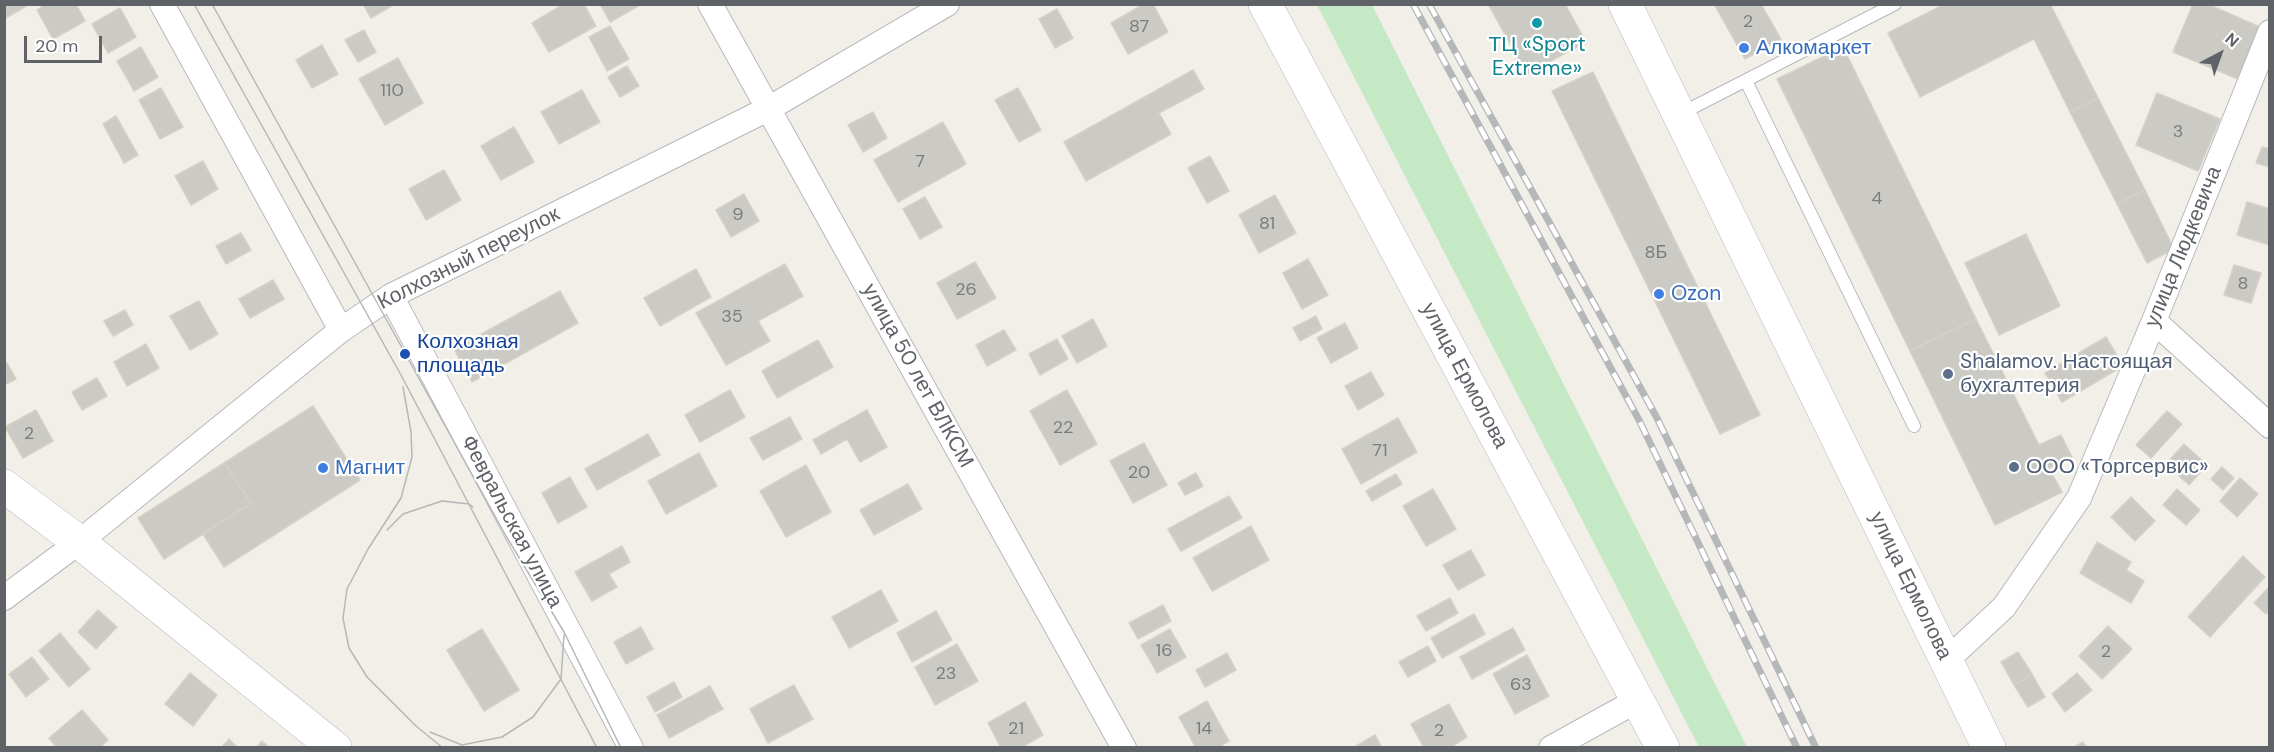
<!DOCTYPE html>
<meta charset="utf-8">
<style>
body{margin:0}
#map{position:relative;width:2274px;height:752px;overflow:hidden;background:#f1efe8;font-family:"DM Sans",sans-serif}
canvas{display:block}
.frame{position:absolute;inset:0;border:6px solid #5f6368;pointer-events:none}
.north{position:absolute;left:2190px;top:24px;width:60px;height:60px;-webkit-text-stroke:4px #fff;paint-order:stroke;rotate:41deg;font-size:16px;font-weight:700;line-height:24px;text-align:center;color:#5f6368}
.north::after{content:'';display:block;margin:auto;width:21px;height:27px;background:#5f6368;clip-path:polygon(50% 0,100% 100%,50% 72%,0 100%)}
.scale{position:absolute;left:24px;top:36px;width:78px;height:27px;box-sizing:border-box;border:3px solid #5f6368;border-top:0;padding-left:8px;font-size:18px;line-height:21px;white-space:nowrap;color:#5f6368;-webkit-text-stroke:4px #fff;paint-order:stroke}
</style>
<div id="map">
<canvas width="2274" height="752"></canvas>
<div class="frame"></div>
<div class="north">N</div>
<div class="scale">20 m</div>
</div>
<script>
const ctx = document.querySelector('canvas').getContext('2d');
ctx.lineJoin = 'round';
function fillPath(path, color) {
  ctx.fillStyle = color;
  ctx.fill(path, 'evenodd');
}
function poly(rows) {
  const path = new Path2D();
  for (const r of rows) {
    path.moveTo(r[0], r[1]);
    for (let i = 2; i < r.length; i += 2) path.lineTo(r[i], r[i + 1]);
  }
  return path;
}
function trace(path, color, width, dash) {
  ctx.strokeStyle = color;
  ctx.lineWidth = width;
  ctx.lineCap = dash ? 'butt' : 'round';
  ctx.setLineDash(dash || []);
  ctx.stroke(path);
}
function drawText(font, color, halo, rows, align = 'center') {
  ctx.font = font + ' "DM Sans",sans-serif';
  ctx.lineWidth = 4.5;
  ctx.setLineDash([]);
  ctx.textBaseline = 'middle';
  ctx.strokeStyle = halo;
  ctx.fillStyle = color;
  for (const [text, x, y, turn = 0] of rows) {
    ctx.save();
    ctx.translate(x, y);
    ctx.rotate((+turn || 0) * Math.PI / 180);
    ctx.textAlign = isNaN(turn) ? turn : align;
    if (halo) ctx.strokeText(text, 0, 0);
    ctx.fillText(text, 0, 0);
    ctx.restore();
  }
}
fillPath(poly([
 [1317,5,1372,5,1747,747,1699,747]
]), '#c5e8c5');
const building = poly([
 [4,4,30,4,4,19,4,4],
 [46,4,76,4,85,21,53,39,37,10,46,4],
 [363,4,395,4,371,18,363,4],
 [564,4,584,4,596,26,549,52,532,23,564,4],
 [600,4,640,4,640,5,610,22,600,4],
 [1144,4,1153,4,1168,32,1128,54,1111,23,1144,4],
 [1488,4,1565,4,1586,42,1527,74,1488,4],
 [1714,4,1761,4,1781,39,1745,59,1714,4],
 [1945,4,2050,4,2098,98,2070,112,2034,39,1920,97,1888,33,1945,4],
 [2193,4,2207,4,2260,27,2238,79,2173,52,2193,4],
 [120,8,136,37,108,53,92,24,120,8],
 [1057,9,1073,38,1055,48,1039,19,1057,9],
 [610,26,629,59,607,71,589,37,610,26],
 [364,30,376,52,358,62,345,40,364,30],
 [322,45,338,74,312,88,296,60,322,45],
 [141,47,158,77,134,91,117,61,141,47],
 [1843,47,1976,319,1910,351,1777,79,1843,47],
 [398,58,423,103,385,125,359,79,398,58],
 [627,66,639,86,620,97,608,77,627,66],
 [1193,70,1204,89,1159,113,1171,134,1086,181,1064,142,1193,70],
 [1593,72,1760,415,1720,434,1552,91,1593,72],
 [161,88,183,127,160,139,139,100,161,88],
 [1018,88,1041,130,1019,142,995,100,1018,88],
 [582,90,600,122,559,144,541,112,582,90],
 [2157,93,2220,119,2198,171,2136,145,2157,93],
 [2098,98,2145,190,2117,204,2070,112,2098,98],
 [873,112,887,138,863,152,848,125,873,112],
 [116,116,138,155,124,163,103,124,116,116],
 [943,122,966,164,898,202,874,160,943,122],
 [514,127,534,162,501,180,481,146,514,127],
 [2262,147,2270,149,2270,167,2256,163,2262,147],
 [1210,156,1229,191,1207,203,1188,168,1210,156],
 [203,161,218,189,191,205,175,176,203,161],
 [444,170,461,200,426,220,409,189,444,170],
 [2145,190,2174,249,2147,263,2117,204,2145,190],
 [744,194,759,221,731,237,716,210,744,194],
 [1275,195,1296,233,1259,253,1239,215,1275,195],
 [925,197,942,227,920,239,903,209,925,197],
 [2247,202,2270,209,2270,245,2237,235,2247,202],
 [241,233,251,250,226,264,216,246,241,233],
 [2026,234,2060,306,1999,335,1965,263,2026,234],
 [1308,259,1328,295,1302,309,1283,273,1308,259],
 [975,262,996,298,957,319,937,283,975,262],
 [785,264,803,296,758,321,770,341,726,365,696,313,785,264],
 [2234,265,2261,273,2251,303,2224,295,2234,265],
 [696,269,711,297,660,326,644,298,696,269],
 [273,280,284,299,250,318,239,299,273,280],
 [560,291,578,323,472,382,454,349,560,291],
 [199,301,218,334,190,350,170,316,199,301],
 [125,310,133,325,113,336,104,321,125,310],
 [1316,316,1322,329,1300,341,1293,328,1316,316],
 [1093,319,1107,346,1077,363,1062,336,1093,319],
 [1976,319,2039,445,2061,435,2072,457,2049,468,2062,492,1995,525,1910,351,1976,319],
 [1345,323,1358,348,1331,363,1317,338,1345,323],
 [1004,330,1016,350,987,366,976,345,1004,330],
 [2106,337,2123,366,2062,402,2045,373,2106,337],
 [1057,339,1068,359,1040,375,1029,354,1057,339],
 [818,340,833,367,777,398,762,371,818,340],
 [146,344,159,368,127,386,114,362,146,344],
 [7,363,16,379,4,385,4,365,7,363],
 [1371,372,1384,395,1358,410,1345,386,1371,372],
 [97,378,107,396,82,410,72,392,97,378],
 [730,390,745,417,700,442,685,415,730,390],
 [1067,390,1097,444,1060,465,1030,411,1067,390],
 [313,406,360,480,224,567,203,534,251,503,224,463,313,406],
 [36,410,53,441,23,458,5,427,36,410],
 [867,410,887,447,860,462,847,439,821,454,813,440,867,410],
 [2167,411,2182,424,2151,458,2136,445,2167,411],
 [790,417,802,439,763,460,750,438,790,417],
 [1398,418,1417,452,1361,484,1342,449,1398,418],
 [648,434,660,455,597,490,585,469,648,434],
 [1144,443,1167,485,1133,503,1110,461,1144,443],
 [2184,444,2207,465,2189,485,2166,464,2184,444],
 [699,453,717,486,666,514,648,481,699,453],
 [224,463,251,503,164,559,138,518,224,463],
 [806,465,831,512,786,537,760,491,806,465],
 [2222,467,2234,478,2223,490,2211,479,2222,467],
 [1196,473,1203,486,1185,495,1178,483,1196,473],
 [1396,474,1402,484,1372,501,1366,491,1396,474],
 [570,477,587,507,558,523,542,493,570,477],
 [2240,478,2258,494,2237,517,2220,501,2240,478],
 [908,484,922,509,874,535,860,510,908,484],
 [1433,489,1456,529,1426,546,1403,506,1433,489],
 [2177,489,2200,510,2186,525,2163,505,2177,489],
 [1229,496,1242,518,1181,551,1168,529,1229,496],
 [2131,497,2155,521,2135,541,2111,517,2131,497],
 [1251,526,1269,560,1212,591,1193,558,1251,526],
 [2097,542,2131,562,2126,570,2144,581,2131,603,2080,573,2097,542],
 [622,546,630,562,609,574,617,587,592,601,575,572,622,546],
 [1471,550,1485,575,1458,590,1443,565,1471,550],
 [2243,556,2265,577,2210,637,2188,617,2243,556],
 [2270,586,2270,610,2266,614,2254,603,2270,586],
 [881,590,898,621,849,648,832,617,881,590],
 [1450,598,1458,613,1426,631,1417,616,1450,598],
 [1163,605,1171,621,1138,639,1129,623,1163,605],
 [98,610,117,627,96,649,78,632,98,610],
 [936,611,952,640,912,662,897,633,936,611],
 [1474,614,1485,634,1442,658,1431,638,1474,614],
 [2108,626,2132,649,2102,679,2079,656,2108,626],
 [641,627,653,649,626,664,614,642,641,627],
 [1513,628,1525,650,1472,679,1460,657,1513,628],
 [482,629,519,690,484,711,447,650,482,629],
 [1170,629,1186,657,1157,673,1141,645,1170,629],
 [60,633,90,669,69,687,39,651,60,633],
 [957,644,978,681,935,705,915,667,957,644],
 [1428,646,1436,661,1408,677,1399,662,1428,646],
 [2018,652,2032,674,2014,685,2001,662,2018,652],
 [1227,653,1236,670,1205,687,1196,670,1227,653],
 [1527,655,1549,696,1515,714,1493,674,1527,655],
 [32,657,49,679,26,697,9,674,32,657],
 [190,673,217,695,193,726,165,704,190,673],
 [2077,673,2092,690,2065,712,2052,694,2077,673],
 [2032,674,2045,697,2028,707,2014,685,2032,674],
 [674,682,682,697,655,712,647,697,674,682],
 [794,685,813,719,768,743,750,709,794,685],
 [710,686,723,709,669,738,657,715,710,686],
 [1207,701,1229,741,1217,748,1196,748,1179,717,1207,701],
 [1025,702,1043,735,1020,748,1001,748,988,723,1025,702],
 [1449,704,1467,737,1449,748,1424,748,1411,724,1449,704],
 [82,710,108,740,99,748,57,748,49,738,82,710],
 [1375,735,1382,748,1353,748,1375,735],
 [229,739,238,748,221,748,229,739],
 [262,741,270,748,256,748,262,741],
 [2083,742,2087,748,2073,748,2083,742]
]);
fillPath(building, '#cccac5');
trace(building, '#d6d1c6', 1.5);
const lane = poly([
 [1746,81,1914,426],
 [1680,114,1895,4]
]);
const street = poly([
 [162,4,341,330],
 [710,4,1124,748],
 [391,296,631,748],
 [2154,321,2270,426],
 [4,598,79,542,341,330,391,296,768,109,947,4],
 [1946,661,2004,607,2079,498,2154,321,2270,32],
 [1551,748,1638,700]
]);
const secondary = poly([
 [1265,4,1663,748],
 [1625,4,1989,748],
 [4,486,79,542,335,748]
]);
trace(lane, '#b5b8bc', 14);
trace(street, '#b5b8bc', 26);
trace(secondary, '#b6babf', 34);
trace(lane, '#fff', 12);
trace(street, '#fff', 24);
trace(secondary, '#fff', 33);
trace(poly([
 [194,4,401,375,597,748],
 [212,4,506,536,564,632,621,748],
 [403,387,411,432,412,457,401,498,368,549,347,589,343,618,349,648,367,677,416,726,443,748],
 [387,530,403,514,442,501,469,504,473,507],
 [430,732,462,745,502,737,533,717,561,679,564,635]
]), '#b6b7b8', 1.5);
const rail = poly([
 [1413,4,1639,420,1797,748],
 [1429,4,1657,418,1816,748]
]);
trace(rail, '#b6b7b8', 7);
trace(rail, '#fff', 4.5, [14]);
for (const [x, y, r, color] of [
 [1537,23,6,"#0f9aa8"],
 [1744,48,6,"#3f7fe0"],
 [1659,294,6,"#3f7fe0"],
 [405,354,6,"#1a4fb4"],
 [1948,374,6,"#5c6f8a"],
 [2014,467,6,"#5c6f8a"],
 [323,468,6,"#3f7fe0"]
]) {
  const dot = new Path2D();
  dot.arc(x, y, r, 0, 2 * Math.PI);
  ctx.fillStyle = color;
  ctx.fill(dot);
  trace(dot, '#fff', 2);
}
drawText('18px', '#7a7d7f', null, [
 ["2",1748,22],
 ["87",1139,27],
 ["110",392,91],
 ["3",2178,132],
 ["7",920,162],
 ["4",1877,199],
 ["9",738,215],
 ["81",1267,224],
 ["8Б",1656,253],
 ["8",2243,284],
 ["26",966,290],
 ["35",732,317],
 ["22",1063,428],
 ["2",29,434],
 ["71",1380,451],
 ["20",1139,473],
 ["16",1164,651],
 ["2",2106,652],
 ["23",946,674],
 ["63",1521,685],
 ["21",1016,729],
 ["14",1204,729],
 ["2",1439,731]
]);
drawText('21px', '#0d838f', '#fff', [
 ["ТЦ «Sport",1537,45],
 ["Extreme»",1537,69]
]);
drawText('21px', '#366cbe', '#fff', [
 ["Алкомаркет",1756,48],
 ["Ozon",1671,294],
 ["Магнит",335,468]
], 'left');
drawText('21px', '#5f6368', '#fff', [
 ["улица Людкевича",2184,247,-68],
 ["Колхозный переулок",469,259,-27],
 ["улица 50 лет ВЛКСМ",917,376,61],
 ["улица Ермолова",1464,376,62],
 ["Февральская улица",511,522,62],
 ["улица Ермолова",1910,586,64]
]);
drawText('21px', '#164399', '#fff', [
 ["Колхозная",417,342],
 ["площадь",417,366]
], 'left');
drawText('21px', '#4e5e75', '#fff', [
 ["Shalamov. Настоящая",1960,362],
 ["бухгалтерия",1960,386],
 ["ООО «Торгсервис»",2026,467]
], 'left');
</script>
